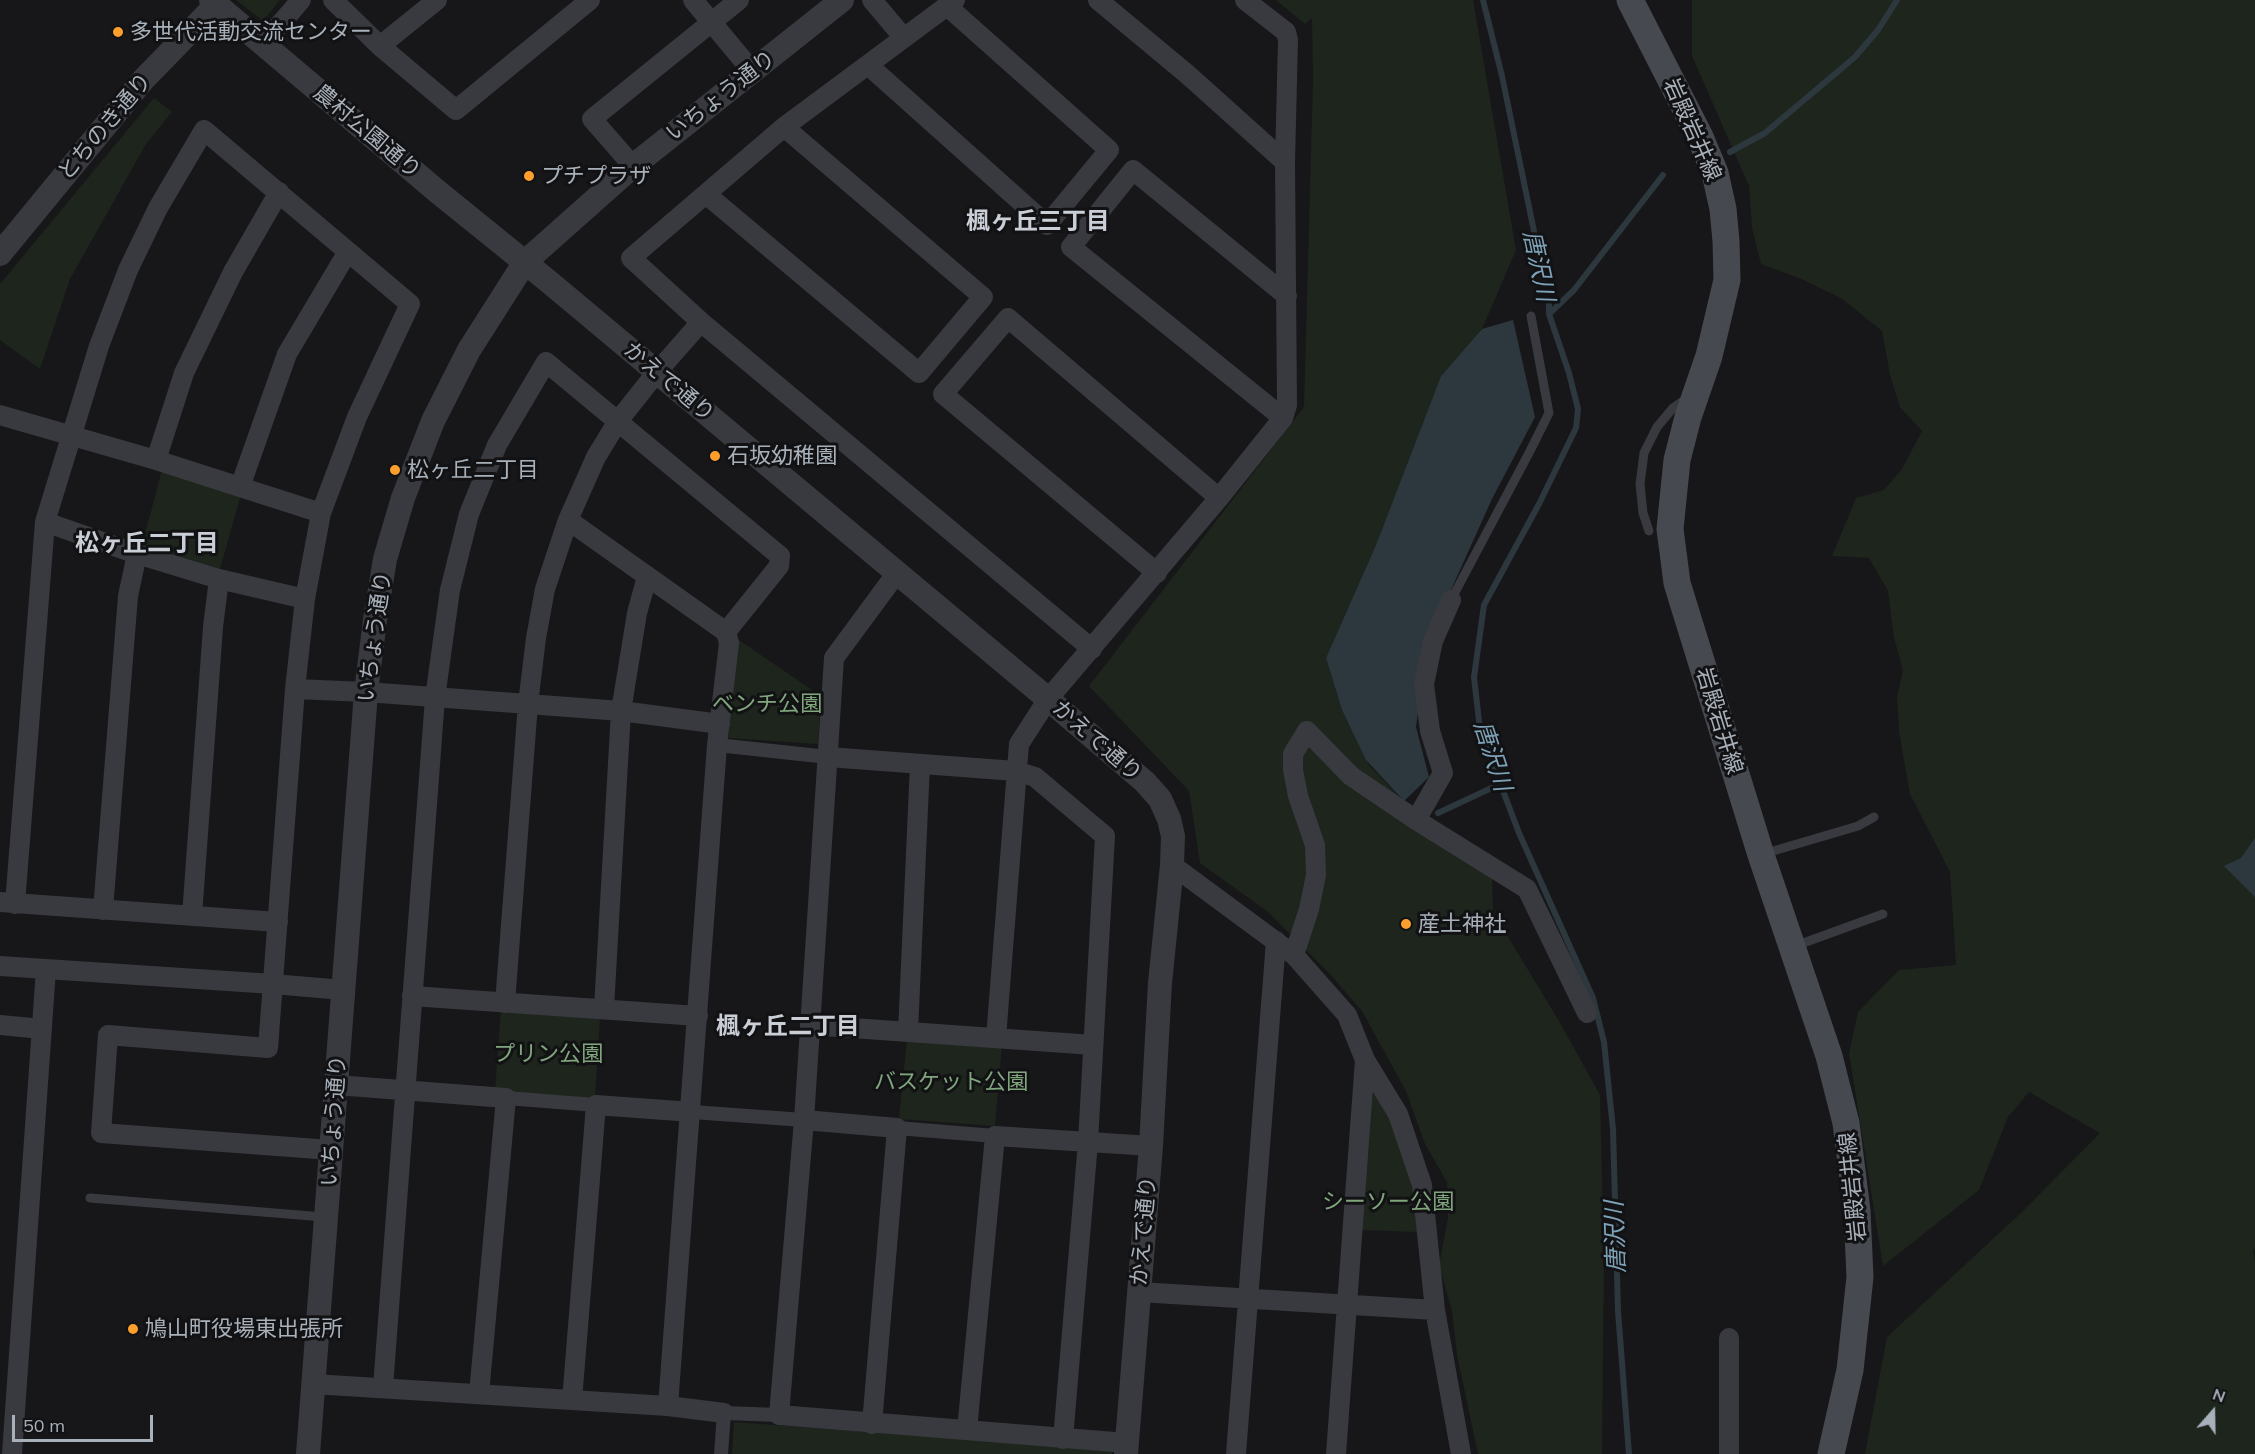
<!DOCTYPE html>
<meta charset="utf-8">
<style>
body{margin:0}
#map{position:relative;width:2255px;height:1454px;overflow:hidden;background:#171719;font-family:Mulish,sans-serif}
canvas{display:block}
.north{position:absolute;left:2183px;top:1382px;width:60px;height:60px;-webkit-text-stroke:4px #121214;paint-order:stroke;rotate:20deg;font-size:16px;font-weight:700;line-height:24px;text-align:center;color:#a8b0ba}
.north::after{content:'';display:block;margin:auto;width:21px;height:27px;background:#a8b0ba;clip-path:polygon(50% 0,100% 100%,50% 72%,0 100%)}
.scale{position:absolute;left:12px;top:1415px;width:141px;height:27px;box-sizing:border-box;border:3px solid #a8b0ba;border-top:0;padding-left:8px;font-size:18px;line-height:21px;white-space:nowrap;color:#a8b0ba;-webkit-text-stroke:4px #121214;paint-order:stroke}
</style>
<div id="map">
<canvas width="2255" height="1454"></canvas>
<div class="north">N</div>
<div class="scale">50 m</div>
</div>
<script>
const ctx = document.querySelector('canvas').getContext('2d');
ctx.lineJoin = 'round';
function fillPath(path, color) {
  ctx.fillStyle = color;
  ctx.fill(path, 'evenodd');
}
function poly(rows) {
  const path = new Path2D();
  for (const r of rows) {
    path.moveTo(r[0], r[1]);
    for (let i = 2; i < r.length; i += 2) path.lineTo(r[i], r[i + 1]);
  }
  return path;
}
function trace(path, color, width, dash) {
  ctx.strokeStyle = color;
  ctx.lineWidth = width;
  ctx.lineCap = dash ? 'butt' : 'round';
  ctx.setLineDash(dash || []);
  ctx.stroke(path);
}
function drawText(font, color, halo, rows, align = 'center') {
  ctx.font = font + ' Mulish,"Noto Sans JP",sans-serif';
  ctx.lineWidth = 6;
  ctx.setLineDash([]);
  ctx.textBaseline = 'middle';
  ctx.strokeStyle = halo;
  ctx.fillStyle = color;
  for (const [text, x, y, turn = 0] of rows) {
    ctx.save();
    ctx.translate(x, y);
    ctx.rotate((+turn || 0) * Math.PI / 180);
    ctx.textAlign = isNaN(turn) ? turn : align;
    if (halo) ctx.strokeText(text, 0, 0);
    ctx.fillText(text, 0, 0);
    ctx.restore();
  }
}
fillPath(poly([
 [236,0,280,0,263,21],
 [1276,0,1473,0,1516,250,1482,329,1441,376,1376,545,1326,658,1342,710,1369,765,1408,806,1492,878,1493,912,1559,1021,1600,1095,1604,1263,1602,1454,1478,1454,1457,1355,1452,1311,1439,1265,1448,1218,1447,1182,1425,1144,1406,1091,1362,1011,1329,973,1268,912,1200,863,1189,791,1089,686,1304,407,1313,80,1312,18,1305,24],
 [1692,0,2255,0,2255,1251,2253,1248,2255,1264,2255,1454,1865,1454,1887,1337,2021,1213,2100,1133,2029,1092,2008,1117,1979,1190,1883,1266,1849,1053,1858,1012,1899,970,1956,965,1950,872,1910,794,1899,732,1897,697,1903,670,1894,638,1888,591,1869,558,1832,556,1856,498,1884,490,1902,469,1922,431,1900,407,1890,375,1882,331,1841,298,1799,278,1761,264,1752,228,1749,186,1692,56],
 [154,98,172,112,146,144,70,279,40,369,0,340,0,284],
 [162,470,241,495,220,569,142,545],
 [736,638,821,696,818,744,728,738],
 [501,1010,600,1017,595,1098,495,1091],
 [907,1038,1002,1045,995,1126,899,1119],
 [1369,1085,1393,1116,1415,1186,1421,1232,1357,1230],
 [734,1422,1112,1450,1112,1454,732,1454]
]), '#1d251d');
fillPath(poly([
 [1513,320,1535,417,1492,499,1427,643,1416,727,1429,777,1404,801,1366,760,1342,710,1326,658,1376,545,1441,376,1482,329],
 [2255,838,2255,897,2224,866,2241,858]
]), '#2c383e');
trace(poly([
 [1483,0,1502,76,1549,304,1549,314,1569,373,1578,409,1576,428,1539,504,1484,605,1474,677,1480,730,1519,833,1593,998,1604,1042,1613,1129,1618,1311,1629,1454],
 [1730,152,1765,133,1855,57,1878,30,1897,0],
 [1549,314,1574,290,1663,175],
 [1438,813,1500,784]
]), '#2c383e', 6);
trace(poly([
 [1649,531,1643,513,1640,484,1644,453,1657,427,1673,408,1686,399],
 [1451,600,1529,453,1549,413,1531,316],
 [1763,854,1858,826,1874,817],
 [1795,946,1883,914],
 [90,1198,324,1217]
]), '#383a3f', 9);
trace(poly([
 [717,745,828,757],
 [506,1098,596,1105],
 [692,1112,804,1120],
 [897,1128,995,1136],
 [721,1454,724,1413,779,1415]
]), '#383a3f', 14);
trace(poly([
 [333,0,380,46,456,110,590,0],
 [693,0,753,72],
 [872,0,904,38],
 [955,0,784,127,631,258,701,322,1092,649],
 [1098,0,1187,74,1285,162],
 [263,44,301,0],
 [380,46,437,0],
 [868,65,1047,225,1109,150,947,6],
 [633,166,592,119,739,0],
 [707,195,919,373,983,297,784,127],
 [0,415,156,460,321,513],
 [1283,418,1071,247,1133,170,1287,296],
 [156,460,184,373,233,272,279,192],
 [240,487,287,354,347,253],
 [45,522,137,554,219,579,305,599],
 [1157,573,943,394,1008,318,1219,498],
 [896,574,834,658,804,1120,779,1415,1127,1443],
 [295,689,366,692,528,704,621,711,720,724],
 [828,757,1016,771,1035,777,1105,836,1088,1142,1063,1439],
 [1416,820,1443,773,1430,731,1424,684,1433,641,1451,600],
 [1172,865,1294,955,1347,1015,1365,1060,1398,1114,1422,1185,1435,1310,1461,1454],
 [0,902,278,922],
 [15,904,45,522,99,346,128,270,158,208,204,130,410,304,357,417,321,513,305,599,295,689,268,1048,108,1035,101,1133,331,1150],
 [103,910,128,596,137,554],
 [192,916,213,627,219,579],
 [1294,955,1309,909,1316,875,1315,845,1298,796,1293,770,1293,754,1307,731,1351,776,1416,820,1527,889,1587,1013],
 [0,966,273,984,343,990],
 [412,996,698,1016],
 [505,1003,528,704,536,638,545,589,568,520],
 [604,1008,621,711,637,613,647,577],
 [0,1025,42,1029],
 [810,1025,1093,1045],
 [908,1032,920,764],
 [996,1038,1019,744,1048,699,1219,498,1283,418,1287,405,1285,162,1288,40,1286,32,1245,0],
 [336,1085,506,1098,479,1394],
 [804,1120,897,1128,872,1424],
 [1139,1292,1435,1310],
 [313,1384,668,1406,724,1413],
 [383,1387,435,698,450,590,469,514,497,445,546,362,780,556,779,566,726,632],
 [572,1400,596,1105,692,1112],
 [668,1406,717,745,729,643,726,632,568,520,596,457,618,421,657,372,701,322],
 [967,1430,995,1136,1151,1146],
 [12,1454,46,969],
 [1236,1454,1276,941],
 [1336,1454,1365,1060],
 [1729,1454,1729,1338]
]), '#383a3f', 20);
trace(poly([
 [211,0,438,192,548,281,1048,699,1145,782,1160,799,1169,819,1173,836,1172,865,1160,983,1151,1146,1126,1454],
 [0,254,143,80,216,5],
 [308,1454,366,692,375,620,385,559,403,498,433,421,469,350,525,262,633,166,842,0]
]), '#383a3f', 24);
trace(poly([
 [1630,0,1700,137,1715,173,1723,209,1726,241,1727,280,1709,356,1688,417,1677,460,1670,529,1677,583,1761,855,1829,1056,1846,1123,1857,1211,1860,1277,1850,1370,1831,1454]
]), '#46494f', 27);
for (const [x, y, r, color] of [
 [118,32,6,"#fc9f2c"],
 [529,176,6,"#fc9f2c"],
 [715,456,6,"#fc9f2c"],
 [395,470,6,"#fc9f2c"],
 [1406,924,6,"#fc9f2c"],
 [133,1329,6,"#fc9f2c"]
]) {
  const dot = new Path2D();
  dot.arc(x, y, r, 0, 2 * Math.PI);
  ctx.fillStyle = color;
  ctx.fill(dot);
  trace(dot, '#121214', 2);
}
drawText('22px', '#a8b0ba', '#121214', [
 ["多世代活動交流センター",130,32],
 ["プチプラザ",541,176],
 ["石坂幼稚園",727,456],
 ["松ヶ丘二丁目",407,470],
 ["産土神社",1418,924],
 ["鳩山町役場東出張所",145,1329]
], 'left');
drawText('22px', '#a8b0ba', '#121214', [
 ["いちょう通り",721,96,-38],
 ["とちのき通り",105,127,-50],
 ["岩殿岩井線",1692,130,66],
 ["農村公園通り",367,132,40],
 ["かえで通り",669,382,40],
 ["いちょう通り",375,637,-82],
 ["岩殿岩井線",1719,721,73],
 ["かえで通り",1097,741,41],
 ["いちょう通り",334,1121,-86],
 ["岩殿岩井線",1853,1187,-96],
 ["かえで通り",1144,1231,-85]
]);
drawText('22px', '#80a67e', '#121214', [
 ["ベンチ公園",767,704],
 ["プリン公園",548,1054],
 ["バスケット公園",951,1082],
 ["シーソー公園",1388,1202]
]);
drawText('bold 24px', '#caced6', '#121214', [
 ["楓ヶ丘三丁目",1038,222],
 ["松ヶ丘二丁目",147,544],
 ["楓ヶ丘二丁目",788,1027]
]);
drawText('italic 24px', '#7ea2b7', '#121214', [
 ["唐沢川",1538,266,78],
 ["唐沢川",1492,756,72],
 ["唐沢川",1616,1237,-92]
]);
</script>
